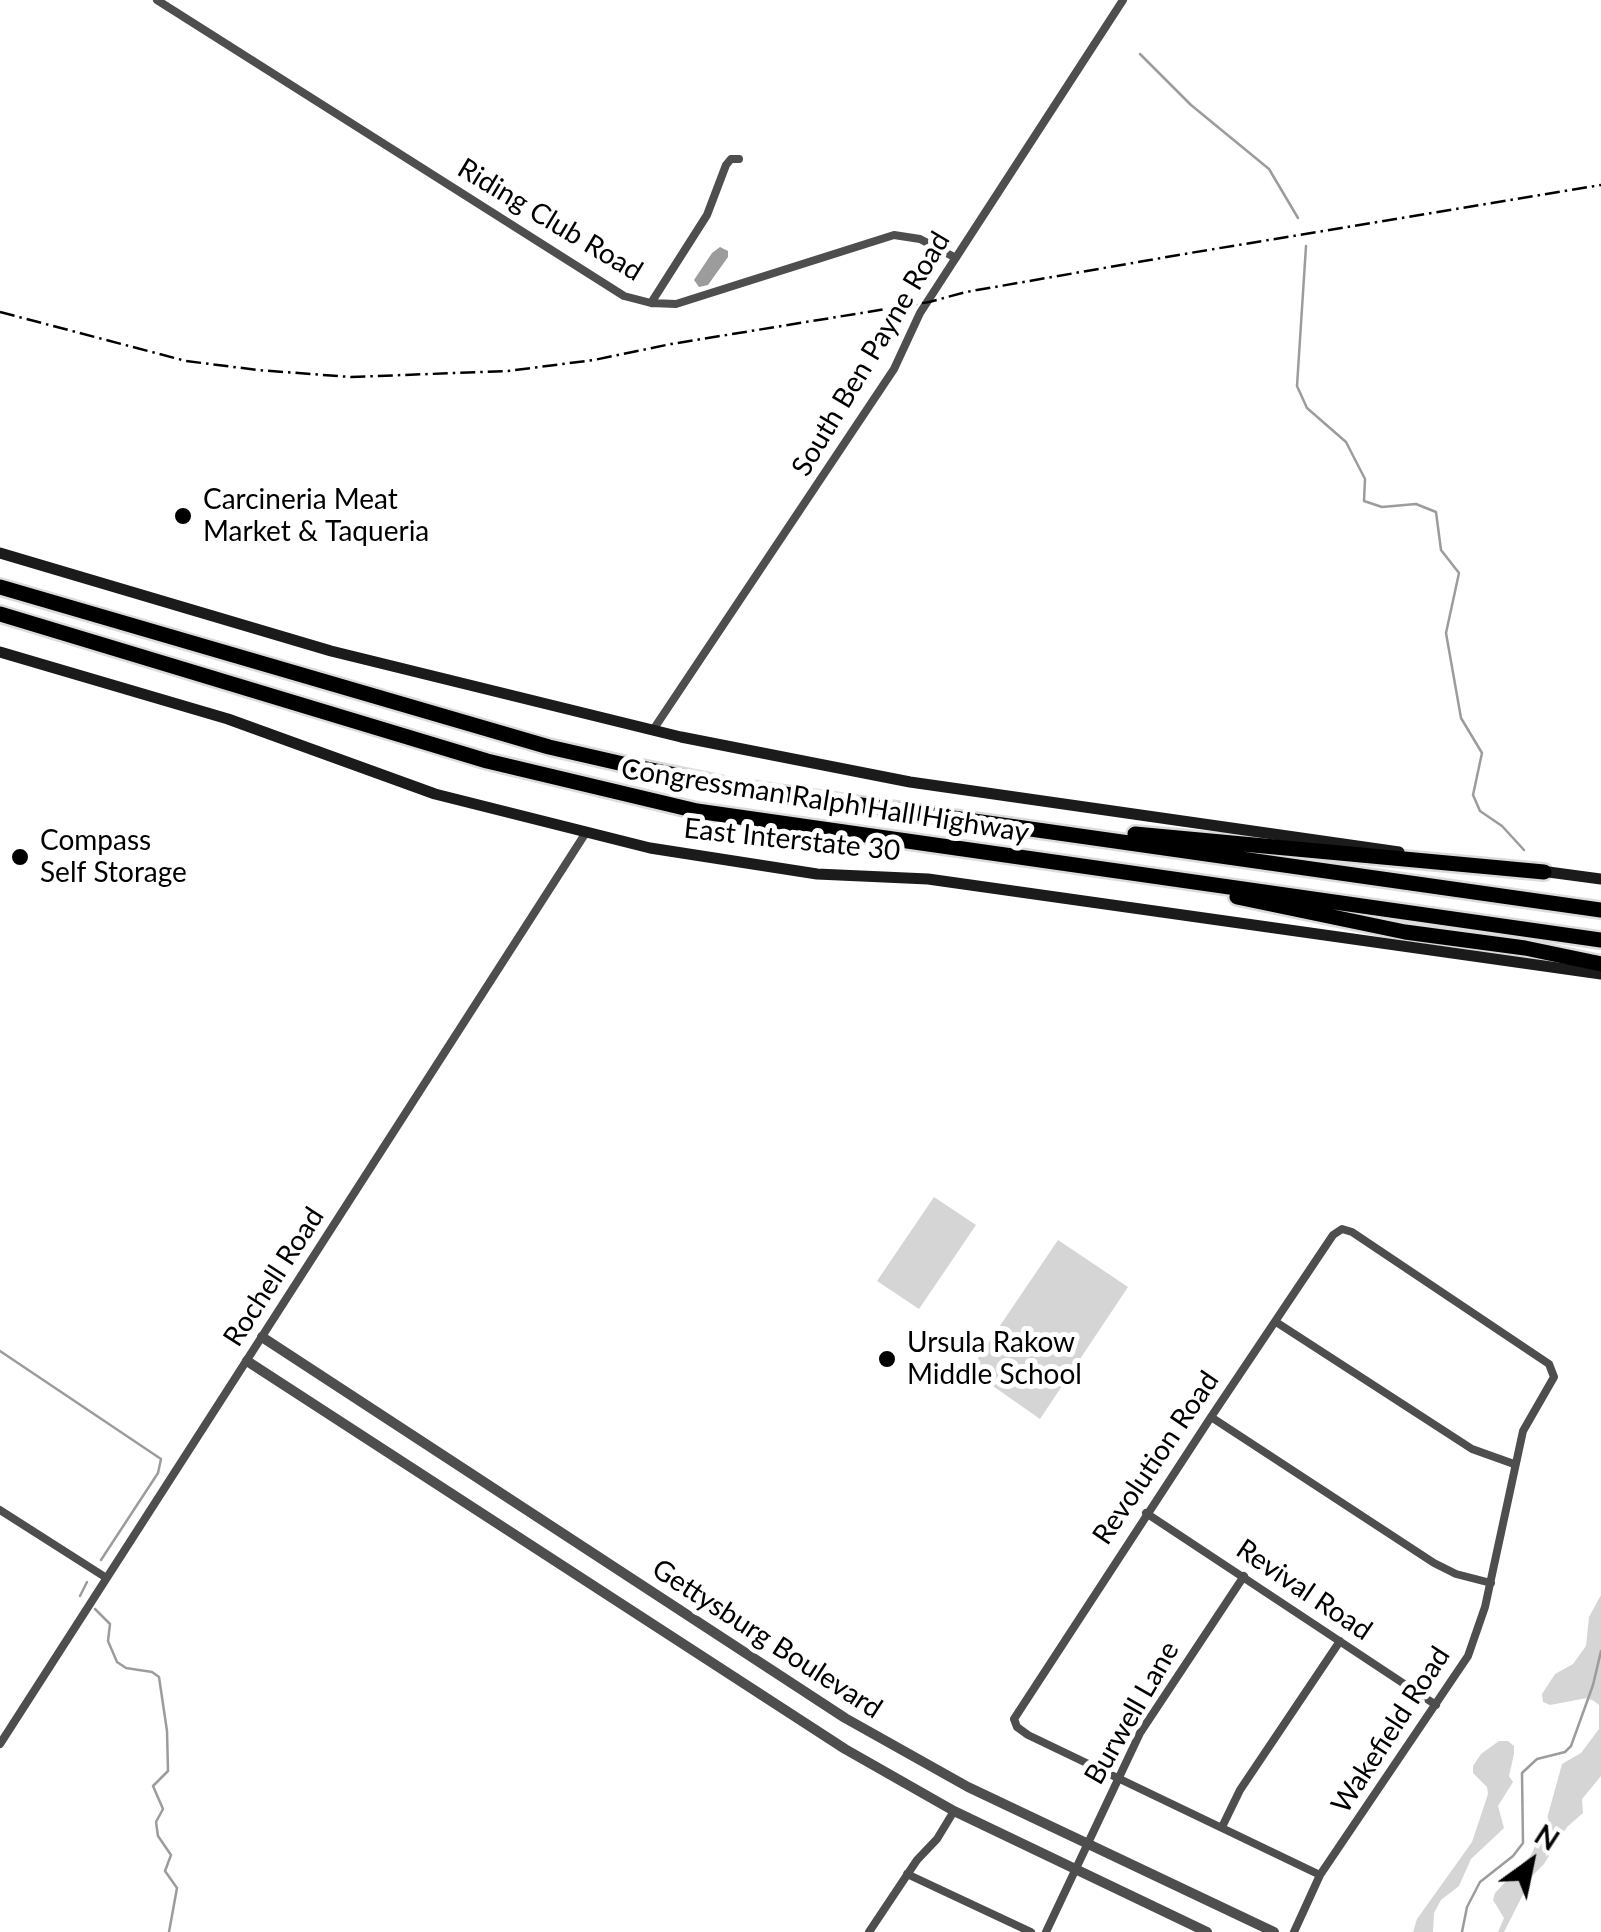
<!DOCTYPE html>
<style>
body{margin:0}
#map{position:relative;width:1601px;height:1932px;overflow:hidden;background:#fff;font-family:Lato,sans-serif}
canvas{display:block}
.north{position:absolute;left:1481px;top:1812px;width:100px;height:100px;-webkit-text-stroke:8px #fff;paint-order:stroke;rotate:33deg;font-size:28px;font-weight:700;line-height:40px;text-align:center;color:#000}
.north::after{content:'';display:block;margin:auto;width:35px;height:45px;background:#000;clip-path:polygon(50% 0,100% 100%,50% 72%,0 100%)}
</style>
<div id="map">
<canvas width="1601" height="1932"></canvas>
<div class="north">N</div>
</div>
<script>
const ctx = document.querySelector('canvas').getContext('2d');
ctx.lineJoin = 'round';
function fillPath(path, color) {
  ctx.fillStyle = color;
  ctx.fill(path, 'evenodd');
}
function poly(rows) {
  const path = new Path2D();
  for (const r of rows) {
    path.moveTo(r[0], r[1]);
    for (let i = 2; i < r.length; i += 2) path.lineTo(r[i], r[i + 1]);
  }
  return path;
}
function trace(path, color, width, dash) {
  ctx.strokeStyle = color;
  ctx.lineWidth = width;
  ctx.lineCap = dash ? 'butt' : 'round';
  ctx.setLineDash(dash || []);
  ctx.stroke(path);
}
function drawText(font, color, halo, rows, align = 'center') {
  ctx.font = font + ' Lato,sans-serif';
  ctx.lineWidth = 10;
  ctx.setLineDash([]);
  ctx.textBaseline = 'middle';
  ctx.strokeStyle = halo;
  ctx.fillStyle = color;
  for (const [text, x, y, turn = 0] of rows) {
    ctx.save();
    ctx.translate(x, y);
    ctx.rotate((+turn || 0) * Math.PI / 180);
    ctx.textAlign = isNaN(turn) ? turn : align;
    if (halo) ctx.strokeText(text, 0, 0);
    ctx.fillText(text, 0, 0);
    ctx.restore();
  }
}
fillPath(poly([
 [934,1197,976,1225,919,1309,877,1281],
 [1058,1240,1128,1287,1040,1419,970,1370],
 [1601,1595,1601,1776,1582,1799,1583,1813,1567,1827,1544,1864,1533,1875,1504,1932,1498,1932,1504,1918,1493,1900,1495,1893,1531,1855,1546,1822,1562,1764,1581,1753,1599,1729,1599,1705,1594,1701,1587,1698,1550,1705,1543,1702,1542,1694,1555,1674,1573,1664,1586,1646,1589,1617],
 [1499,1741,1508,1741,1514,1746,1514,1754,1509,1776,1513,1782,1498,1806,1504,1828,1471,1859,1459,1886,1441,1900,1434,1913,1433,1932,1413,1932,1417,1919,1472,1842,1488,1794,1487,1787,1473,1773,1473,1766,1481,1754]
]), '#d5d5d5');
fillPath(poly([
 [720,247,728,251,728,257,708,285,699,287,694,280,712,253]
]), '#9c9c9c');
trace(poly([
 [1140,54,1191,105,1269,169,1298,218],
 [1306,246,1297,386,1307,408,1346,442,1365,479,1364,501,1382,507,1416,504,1436,512,1441,550,1459,573,1446,633,1461,718,1482,753,1473,795,1480,811,1502,826,1524,850],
 [0,1351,161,1459,158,1473,101,1560],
 [80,1596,87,1582],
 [95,1609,110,1624,108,1641,117,1662,126,1668,152,1672,159,1677,167,1731,168,1771,153,1786,163,1809,156,1822,158,1836,171,1855,165,1871,177,1888,169,1932],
 [1462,1932,1467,1907,1480,1882,1513,1856,1523,1843,1522,1773,1537,1759,1565,1752,1571,1746,1593,1685,1601,1651]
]), '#9c9c9c', 2.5);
const motorway = poly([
 [0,587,549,747,632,766,735,787,1601,910],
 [0,614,487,761,697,811,1601,940],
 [1135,834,1544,872],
 [1237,897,1405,932,1525,948,1601,964]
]);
trace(motorway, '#dbdbdb', 20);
trace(poly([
 [157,0,624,296,651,303,676,304,894,235,920,239,956,258],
 [651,303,707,215,726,165,731,159,739,159],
 [653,730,894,369,920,313,1123,0],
 [1276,1322,1472,1449,1514,1464],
 [1211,1417,1434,1563,1456,1574,1491,1583],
 [0,1510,105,1577],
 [1146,1513,1436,1705],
 [0,1744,585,834],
 [1222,1827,1240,1790,1340,1641],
 [907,1874,1031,1932],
 [869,1932,917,1860,937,1839,954,1811],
 [1046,1932,1140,1733,1244,1576],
 [1294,1932,1320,1875,1468,1656,1485,1607,1523,1431,1554,1377,1549,1364,1352,1232,1342,1229,1333,1235,1211,1417,1014,1719,1017,1727,1028,1735,1320,1875]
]), '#4e4e4e', 8);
trace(poly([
 [262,1337,845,1718,968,1787,1274,1932],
 [247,1361,845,1749,954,1811,1207,1932]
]), '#4e4e4e', 10);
trace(poly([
 [0,553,331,651,681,737,910,782,1399,852],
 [0,652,228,719,435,794,650,848,817,874,928,879,1601,974],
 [1541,871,1601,879]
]), '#1b1b1b', 11);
trace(motorway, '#000', 15);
trace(poly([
 [0,312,186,361,258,370,351,377,508,371,594,360,671,344,929,302,966,292,1190,253,1601,185]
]), '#000', 2.5, [15, 5, 2.5, 5]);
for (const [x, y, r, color] of [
 [183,516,10,"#000"],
 [20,857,10,"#000"],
 [887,1359,10,"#000"]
]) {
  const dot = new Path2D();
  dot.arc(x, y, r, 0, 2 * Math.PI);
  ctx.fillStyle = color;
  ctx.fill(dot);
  trace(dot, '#fff', 4);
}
drawText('28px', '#000', '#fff', [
 ["Riding Club Road",550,220,31],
 ["South Ben Payne Road",871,354,-59],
 ["Congressman Ralph Hall Highway",825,801,9],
 ["East Interstate 30",792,840,6],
 ["Rochell Road",274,1277,-57],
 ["Revolution Road",1156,1458,-56],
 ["Revival Road",1304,1590,34],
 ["Gettysburg Boulevard",767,1639,33],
 ["Burwell Lane",1132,1713,-60],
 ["Wakefield Road",1391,1730,-57]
]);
drawText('28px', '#000', '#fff', [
 ["Carcineria Meat",203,500],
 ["Market & Taqueria",203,532],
 ["Compass",40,841],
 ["Self Storage",40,873],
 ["Ursula Rakow",907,1343],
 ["Middle School",907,1375]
], 'left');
</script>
